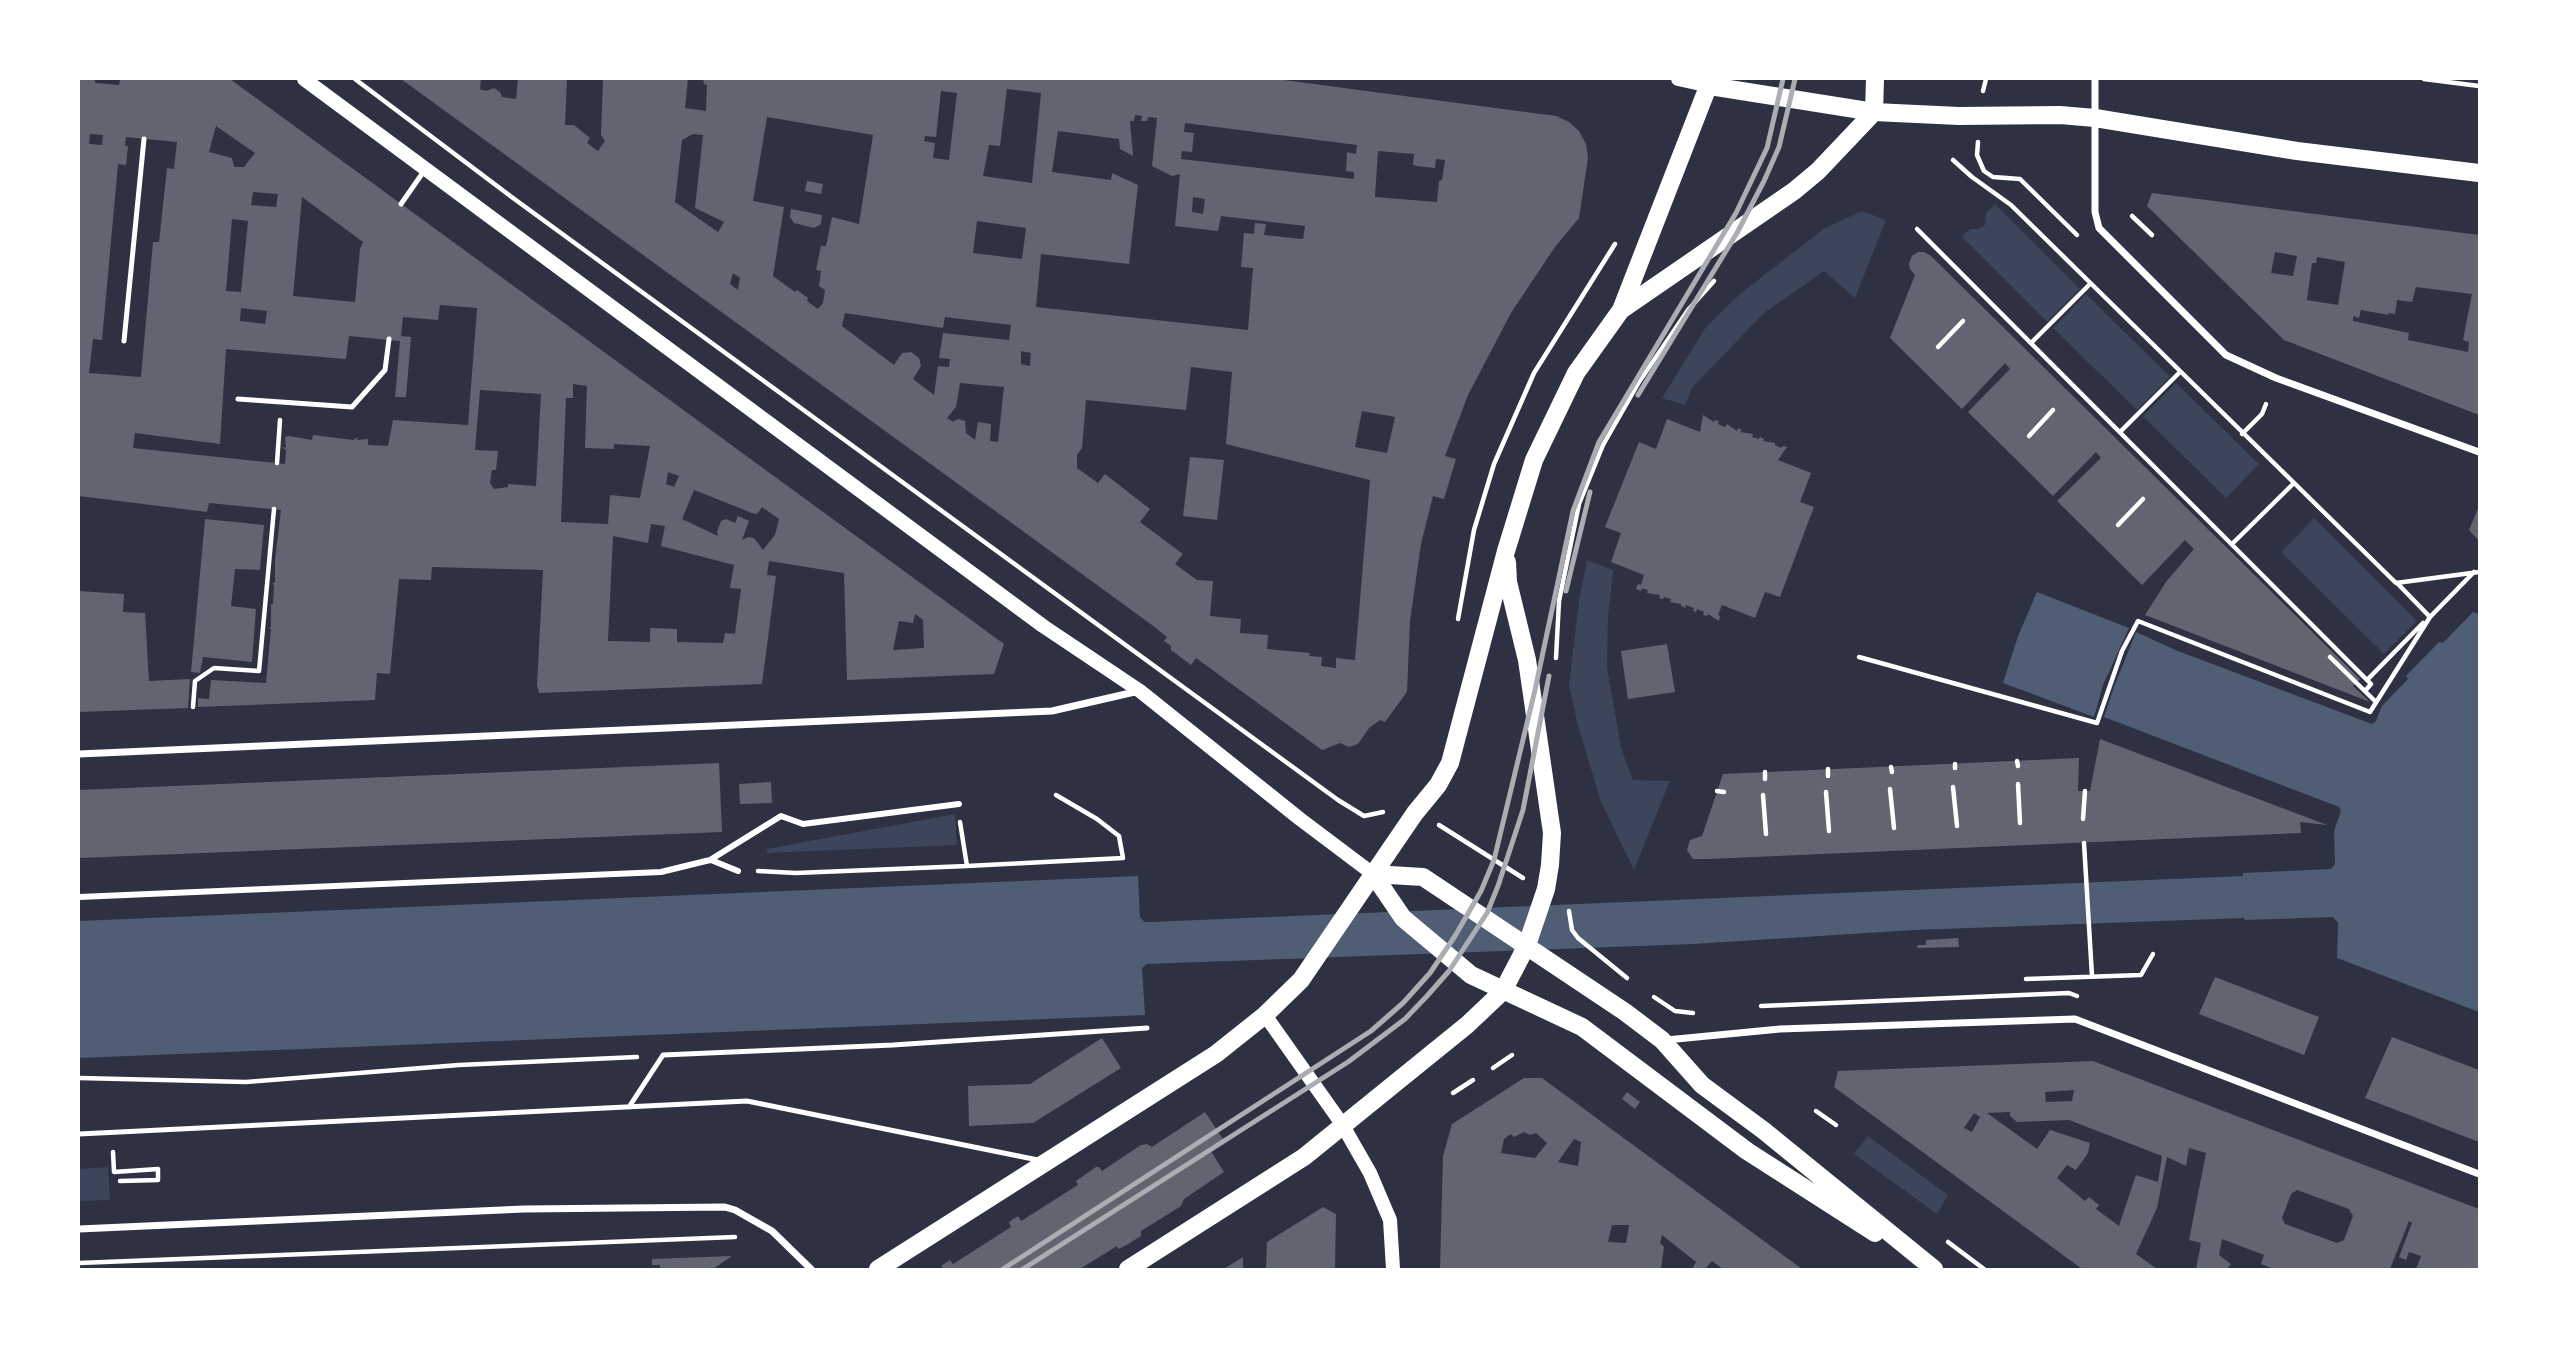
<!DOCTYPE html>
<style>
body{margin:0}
#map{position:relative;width:2558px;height:1348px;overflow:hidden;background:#2d3142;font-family:"PT Sans",sans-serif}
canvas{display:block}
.frame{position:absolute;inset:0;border:80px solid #fff;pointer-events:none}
</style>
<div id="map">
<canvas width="2558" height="1348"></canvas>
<div class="frame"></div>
</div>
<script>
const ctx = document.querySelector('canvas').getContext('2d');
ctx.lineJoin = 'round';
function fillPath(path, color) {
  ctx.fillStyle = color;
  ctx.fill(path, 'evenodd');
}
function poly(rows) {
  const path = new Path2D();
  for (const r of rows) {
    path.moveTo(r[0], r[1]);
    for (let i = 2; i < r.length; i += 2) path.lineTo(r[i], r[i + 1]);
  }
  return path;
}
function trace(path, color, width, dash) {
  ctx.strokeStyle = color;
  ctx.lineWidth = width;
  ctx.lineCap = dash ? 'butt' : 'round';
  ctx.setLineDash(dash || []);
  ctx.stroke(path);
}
fillPath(poly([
 [1995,204,2080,289,2047,322,1962,237,1970,229,1978,229,1985,225,1986,213],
 [1862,211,1886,220,1855,298,1824,271,1764,313,1692,388,1685,405,1662,398,1706,327,1741,293,1825,228],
 [2086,294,2170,377,2137,410,2053,328],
 [2176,383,2259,464,2226,498,2143,416],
 [2314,518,2417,621,2384,654,2281,552],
 [1587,560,1613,570,1608,617,1607,667,1621,748,1633,780,1670,781,1634,870,1601,802,1577,722,1569,685,1579,601],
 [955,814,957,845,767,853,767,849],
 [1868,1136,1948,1195,1937,1214,1854,1154],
 [108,1167,110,1200,79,1201,79,1169]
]), '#3c4559');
fillPath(poly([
 [2037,592,2129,628,2103,685,2094,717,2003,683,2018,636],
 [2473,612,2479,614,2479,1012,2337,958,2338,923,2333,917,2245,920,2244,918,1914,930,1694,944,1147,964,1142,968,1145,1015,79,1058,79,921,1138,876,1140,918,1145,922,1151,922,2243,876,2243,873,2331,869,2335,864,2334,831,2341,811,2339,807,2104,717,2114,687,2136,632,2178,651,2372,724,2376,721,2382,706,2408,679,2406,676,2439,642,2443,643]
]), '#4f5d75');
fillPath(poly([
 [79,79,95,79,95,83,119,85,120,79,230,79,1004,644,994,674,847,680,844,573,769,561,767,575,776,576,762,684,539,693,537,685,543,570,432,567,431,580,399,579,390,674,377,673,375,700,198,707,198,698,209,699,211,680,266,683,271,629,269,629,271,626,271,604,273,604,274,585,272,584,275,582,275,560,281,510,209,503,207,512,79,496],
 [216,126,255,153,244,167,234,167,232,158,209,152],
 [90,134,103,135,102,145,89,144],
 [126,137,177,142,174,169,167,168,159,242,153,242,141,377,89,373,93,339,102,340,118,164,126,165,128,146,125,146],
 [253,192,278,194,276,207,251,205],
 [302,197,363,242,360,249,355,302,293,296],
 [232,219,248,221,241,292,226,291],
 [440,305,477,308,468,425,393,420,388,446,368,445,368,439,357,440,358,437,353,440,313,435,312,440,289,436,285,437,286,448,281,447,286,450,285,464,133,448,135,433,220,444,226,349,346,359,349,336,400,341,395,397,406,397,411,337,401,336,403,317,438,320],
 [241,308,267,311,265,324,240,321],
 [573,384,587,386,585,448,614,449,614,444,650,446,640,498,610,495,608,524,561,522,566,398,573,398],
 [480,390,541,394,536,486,508,484,508,487,494,489,490,483,492,470,496,470,498,451,475,450],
 [668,472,679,476,674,487,666,484],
 [694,490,752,513,757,514,762,507,779,519,775,535,763,550,754,538,748,537,742,540,749,521,738,516,735,523,726,519,721,521,717,532,718,536,682,519],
 [651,524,665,526,661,546,734,565,730,588,741,589,735,634,725,633,723,643,677,642,677,629,650,628,650,642,608,641,613,536,648,543],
 [915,614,923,620,924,648,893,650,899,621,913,623],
 [401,79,481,79,480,89,486,91,494,88,500,92,502,97,516,99,518,79,567,79,565,125,574,125,590,138,587,143,598,151,605,141,601,135,603,79,688,79,685,108,706,111,707,85,704,84,703,79,1276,79,1556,116,1569,122,1579,131,1586,144,1588,158,1579,218,1555,247,1511,313,1468,395,1445,456,1456,459,1444,499,1433,496,1421,544,1410,621,1407,692,1385,722,1380,720,1369,728,1358,744,1349,747,1340,743,1322,750,1196,658,1191,665,1171,650,1171,646,1164,641,1167,637,1152,625],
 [1007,89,1041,93,1032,183,983,176,989,145,1000,146],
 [941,91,957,93,949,160,933,158,935,143,924,141,925,136,936,137],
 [1135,115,1142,116,1141,121,1147,121,1148,117,1157,118,1152,166,1172,176,1180,174,1175,226,1218,231,1221,216,1305,226,1303,239,1264,235,1266,224,1255,223,1254,234,1244,233,1241,267,1253,268,1248,330,1036,307,1041,254,1129,264,1138,185,1112,173,1111,180,1052,172,1058,131,1119,139,1120,149,1133,156,1130,121,1134,121],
 [767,117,873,135,859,224,832,217,826,246,821,246,816,270,821,271,819,286,825,290,823,303,818,309,807,301,808,298,797,290,795,292,773,276,784,207,753,201],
 [1185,123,1357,145,1356,154,1347,152,1346,171,1354,172,1354,179,1181,159,1182,151,1192,152,1194,133,1184,132],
 [693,134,703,135,695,208,724,222,718,232,675,202,682,140],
 [1378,151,1414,154,1413,164,1416,166,1435,168,1436,159,1445,160,1442,180,1439,181,1437,202,1375,197],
 [1193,197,1205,199,1203,214,1192,212],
 [977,221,1026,228,1022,259,973,253],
 [733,273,740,278,738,290,730,284],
 [845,313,943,328,945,317,1011,325,1009,340,943,333,939,358,950,359,949,367,938,366,934,395,913,379,921,366,919,358,911,352,902,353,894,365,842,326],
 [1021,351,1031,353,1030,366,1021,364],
 [1191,367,1232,372,1226,444,1370,480,1355,660,1336,658,1336,668,1321,666,1322,657,1309,656,1310,653,1267,649,1268,635,1240,633,1241,619,1210,616,1213,581,1197,580,1175,564,1183,554,1140,522,1150,509,1105,474,1098,483,1077,468,1077,455,1082,448,1086,400,1186,410],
 [960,383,1004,387,998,442,990,441,991,424,978,422,975,440,966,433,965,421,958,419,953,422,947,418,956,407],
 [1362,411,1395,417,1387,453,1355,447],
 [807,181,823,184,821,194,805,191],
 [2152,193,2479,235,2479,415,2284,340,2147,206],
 [2275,252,2297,256,2293,276,2271,273],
 [2317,257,2345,262,2338,305,2307,300,2312,263,2316,263],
 [2416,287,2472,294,2463,340,2469,342,2468,352,2408,340,2409,333,2353,321,2353,316,2359,318,2361,310,2389,315,2388,313,2395,314,2397,300,2412,302],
 [791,209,822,215,821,224,814,228,794,223,790,217],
 [1918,252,1924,252,1931,256,2360,679,2353,686,2370,702,2145,615,2166,582,2194,549,2185,540,2142,585,2057,501,2101,458,2096,452,2053,496,1968,412,2010,369,2005,363,1962,409,1890,338,1915,275,1910,269,1909,263,1912,256],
 [1703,415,1714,422,1715,420,1719,421,1718,424,1725,427,1727,424,1737,431,1738,428,1742,430,1740,432,1753,434,1752,437,1759,439,1760,437,1764,439,1763,441,1775,443,1775,445,1781,448,1783,446,1787,447,1778,460,1811,473,1800,502,1814,507,1780,597,1765,592,1755,618,1722,605,1718,615,1720,616,1719,621,1708,614,1707,616,1703,615,1704,612,1697,609,1696,612,1693,611,1694,608,1686,605,1685,608,1681,606,1681,604,1670,602,1671,599,1664,597,1663,599,1659,598,1660,595,1647,593,1648,590,1642,588,1641,591,1636,589,1638,584,1641,585,1644,575,1611,562,1621,533,1605,527,1639,442,1656,449,1667,419,1700,432],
 [1190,457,1224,460,1217,520,1183,516],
 [2479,506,2479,541,2469,530],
 [205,519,264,525,260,570,235,569,231,606,256,609,252,662,203,657,200,673,191,672],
 [79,591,124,594,123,612,145,613,149,681,190,679,188,708,79,712],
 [1667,644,1675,692,1628,699,1621,651],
 [2100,739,2327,825,2300,822,2301,833,1708,859,1693,859,1687,850,1690,840,1702,836,1723,774,2079,758,2078,791,2090,791],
 [719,763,722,832,79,858,79,790],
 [771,782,772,803,740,804,739,784],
 [1958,938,1959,947,1917,948,1918,945,1926,945,1926,940],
 [2215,977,2319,1017,2304,1055,2199,1014],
 [2392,1037,2479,1070,2479,1142,2365,1098],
 [1102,1038,1121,1068,1033,1123,969,1126,968,1086,1030,1084],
 [2093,1061,2479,1209,2479,1269,2416,1269,2421,1256,2409,1252,2406,1260,2399,1257,2412,1223,2409,1221,2390,1269,2274,1269,2261,1264,2264,1255,2222,1239,2219,1255,2231,1264,2227,1269,2196,1269,2201,1243,2189,1240,2206,1153,2189,1148,2186,1166,2167,1157,2157,1208,2136,1254,2157,1269,2082,1269,1834,1087,1838,1071],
 [2074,1090,2072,1101,2046,1102,2045,1092],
 [2010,1112,2010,1116,2017,1122,2069,1120,2162,1156,2158,1182,2136,1175,2119,1226,2096,1209,2099,1205,2089,1197,2085,1201,2057,1178,2067,1165,2076,1170,2088,1153,2090,1143,2050,1130,2037,1149,1987,1113],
 [1974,1113,1980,1117,1972,1132,1964,1128],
 [2297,1190,2349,1209,2353,1216,2344,1240,2337,1243,2285,1224,2282,1218,2291,1194],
 [1524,1078,1542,1078,1802,1269,1723,1269,1712,1261,1705,1269,1692,1269,1696,1262,1662,1235,1660,1243,1664,1247,1661,1269,1440,1269,1443,1156,1452,1124],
 [1524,1132,1530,1135,1536,1133,1547,1143,1535,1158,1501,1153,1504,1139,1511,1134,1514,1137],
 [1574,1139,1581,1142,1578,1166,1558,1162],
 [1612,1225,1629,1225,1626,1243,1608,1242],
 [1627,1092,1640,1102,1635,1109,1622,1099],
 [1205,1112,1223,1139,1209,1148,1224,1172,1184,1199,1181,1206,1141,1231,1141,1236,1125,1246,1118,1249,1117,1246,1080,1269,944,1269,941,1266,950,1260,953,1264,1011,1227,1009,1222,1018,1216,1021,1221,1078,1185,1076,1181,1096,1167,1099,1167,1102,1171,1141,1145,1147,1144,1152,1147],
 [1323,1207,1336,1214,1335,1269,1266,1269,1267,1242],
 [732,1256,713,1269,660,1269,660,1265,652,1265,652,1259],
 [1243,1257,1243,1269,1224,1269]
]), '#626471');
trace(poly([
 [355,79,513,198,1338,800,1364,816,1383,812],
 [2424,79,2479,86],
 [1983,91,1986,79],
 [1978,142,1977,155,1984,171,1993,177,2020,179,2077,235],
 [1953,160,1972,177,2011,205,2396,583,2479,572],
 [2132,216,2152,235],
 [1917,229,2367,680,2371,684,2365,691],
 [2031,343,2090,284],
 [1938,347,1963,321],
 [2120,432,2180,372],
 [2242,434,2262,414,2266,404],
 [2029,436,2053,410],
 [277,463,280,420],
 [2118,525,2143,499],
 [2232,544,2293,484],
 [2397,583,2430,617],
 [1458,619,1474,530,1494,464,1534,373,1615,244],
 [1859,657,2097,723,2122,651,2138,621,2370,712,2430,617,2474,572],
 [2330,657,2376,702],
 [1556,658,1559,601,1579,504,1603,445,1639,382,1688,310,1714,281],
 [2367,680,2423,623],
 [193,707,195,681,214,668,259,671,274,509],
 [2017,761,2018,766],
 [1955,764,1955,768],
 [1891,767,1892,772],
 [1828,769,1828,776],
 [1765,772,1765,779],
 [2018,784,2020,823],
 [1953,787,1957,826],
 [1890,789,1894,828],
 [1717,791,1724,792],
 [1826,792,1829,831],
 [1763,795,1766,834],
 [2083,819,2085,791],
 [1439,825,1523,878],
 [2084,843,2092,976],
 [967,866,1123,858,1119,836,1097,819,1056,795],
 [758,871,796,873,967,866,960,822],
 [1569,911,1572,930,1578,938,1627,978],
 [2026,979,2141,975,2153,954],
 [1654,997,1675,1011,1693,1013],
 [1761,1006,2069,993,2077,996],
 [1493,1068,1512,1055],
 [79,1078,246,1082,459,1065,637,1057],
 [1453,1093,1473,1080],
 [1816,1111,1836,1125],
 [113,1152,114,1172,158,1169,158,1180,120,1181],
 [1948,1242,1984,1269],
 [79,1263,735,1237]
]), '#fff', 4.5);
trace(poly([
 [401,204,424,171],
 [124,341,144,139],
 [238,399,352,407,385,370,389,339],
 [629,1107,663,1055,893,1045,1147,1028],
 [79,1134,747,1101,1038,1160]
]), '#fff', 5);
trace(poly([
 [711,860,738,871],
 [79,897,661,872,710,860,781,816,803,824,959,804]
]), '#fff', 6);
trace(poly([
 [2095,79,2095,212,2099,228,2226,355,2276,378,2479,452],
 [79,754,1052,711,1139,691],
 [1666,1040,1780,1029,2075,1019,2479,1174],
 [79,1229,524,1209,725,1207,735,1210,772,1231,811,1269]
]), '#fff', 7);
trace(poly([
 [304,79,1043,626,1140,691,1300,819,1373,874],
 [1678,79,1710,86],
 [1265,1015,1342,1124,1370,1173,1390,1220,1393,1269]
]), '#fff', 14);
trace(poly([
 [1710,86,1874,112,1959,116,2060,115,2095,118,2297,151,2479,173],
 [1874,112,1875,79],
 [1621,310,1794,191,1818,171,1874,112],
 [1373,874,1423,877,1625,1012,1662,1040,1702,1085,1763,1130,1934,1269],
 [1373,874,1403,918,1471,975,1582,1027,1747,1151,1875,1233],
 [878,1269,1216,1054,1265,1015,1301,980,1415,813,1438,785,1450,763,1506,551,1534,460,1576,373,1621,310,1711,79],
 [1128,1269,1304,1157,1467,1025,1503,991,1527,945,1546,889,1550,865,1552,833,1527,660,1508,582,1507,562]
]), '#fff', 18);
trace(poly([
 [1638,395,1737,233,1764,181,1779,147,1795,79],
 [1566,591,1590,492],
 [1003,1269,1371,1031,1403,1003,1430,973,1455,936,1481,891,1494,860,1535,690,1573,511,1599,442,1736,213,1767,148,1783,79],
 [1023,1269,1348,1062,1405,1019,1427,996,1449,971,1487,913,1498,886,1523,810,1549,676]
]), '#abadb3', 5);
</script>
